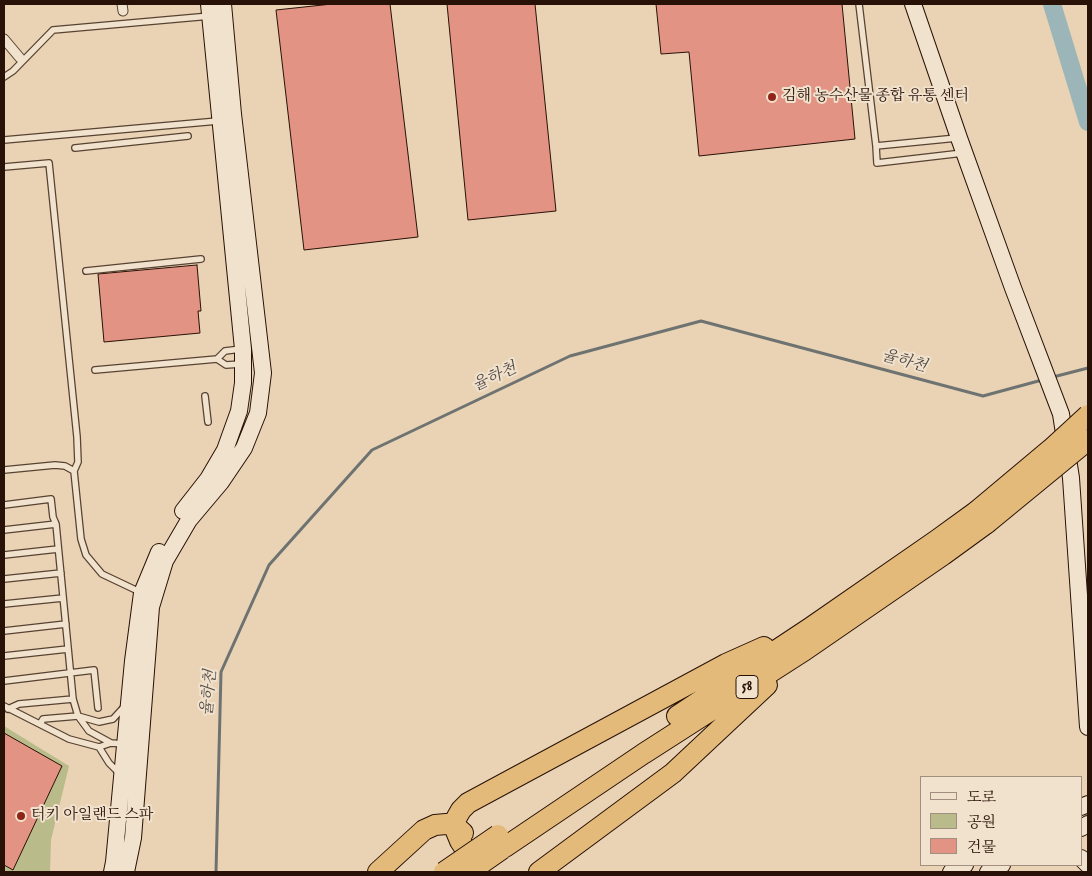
<!DOCTYPE html>
<meta charset="utf-8">
<style>
body{margin:0}
#map{position:relative;width:1092px;height:876px;overflow:hidden;background:#e9d3b4;font-family:"IM FELL English","Noto Serif KR",serif}
canvas{display:block}
.frame{position:absolute;inset:0;border:5px solid #281106;pointer-events:none}
.legend{position:absolute;left:920px;top:776px;width:162px;height:90px;box-sizing:border-box;background:#f1e2ce;border:1px solid #a18e7e;margin:0;padding:6px 9px;list-style:none;font-size:15px;color:#281106}
.legend li{display:flex;align-items:center;gap:10px;height:25px}
.legend b{width:25px;border:1px solid #a18e7e}
</style>
<div id="map">
<canvas width="1092" height="876"></canvas>
<div class="frame"></div>
<ul class="legend">
<li><b style="height:6px;background:#f1e2ce"></b>도로</li>
<li><b style="height:14px;background:#babb8a"></b>공원</li>
<li><b style="height:14px;background:#e29383"></b>건물</li>
</ul>
</div>
<script>
const ctx = document.querySelector('canvas').getContext('2d');
ctx.lineJoin = 'round';
function fillPath(path, color) {
  ctx.fillStyle = color;
  ctx.fill(path, 'evenodd');
}
function poly(rows) {
  const path = new Path2D();
  for (const r of rows) {
    path.moveTo(r[0], r[1]);
    for (let i = 2; i < r.length; i += 2) path.lineTo(r[i], r[i + 1]);
  }
  return path;
}
function trace(path, color, width, dash) {
  ctx.strokeStyle = color;
  ctx.lineWidth = width;
  ctx.lineCap = dash ? 'butt' : 'round';
  ctx.setLineDash(dash || []);
  ctx.stroke(path);
}
function drawText(font, color, halo, rows, align = 'center') {
  ctx.font = font + ' "IM FELL English","Noto Serif KR",serif';
  ctx.lineWidth = 4;
  ctx.setLineDash([]);
  ctx.textBaseline = 'middle';
  ctx.strokeStyle = halo;
  ctx.fillStyle = color;
  for (const [text, x, y, turn = 0] of rows) {
    ctx.save();
    ctx.translate(x, y);
    ctx.rotate((+turn || 0) * Math.PI / 180);
    ctx.textAlign = isNaN(turn) ? turn : align;
    if (halo) ctx.strokeText(text, 0, 0);
    ctx.fillText(text, 0, 0);
    ctx.restore();
  }
}
fillPath(poly([
 [4,726,69,766,51,840,50,872,4,872]
]), '#babb8a');
trace(poly([
 [1053,377,1088,368],
 [216,872,221,672,269,565,372,450,570,356,701,321,983,396,1042,380]
]), '#6e7371', 3);
trace(poly([
 [1052,4,1088,122]
]), '#9cb5b8', 18);
const building = poly([
 [332,4,390,4,418,237,304,250,276,10,332,4],
 [447,4,535,4,556,211,468,220,447,4],
 [656,4,842,4,855,139,699,156,689,52,661,54,656,4],
 [197,265,201,311,198,311,200,333,104,342,98,274,197,265],
 [4,733,62,766,13,870,4,865,4,733]
]);
fillPath(building, '#e29383');
trace(building, '#281106', 1);
const service = poly([
 [859,4,876,146,957,138],
 [4,77,13,71,53,30,210,16],
 [4,140,218,121],
 [876,146,877,163,963,153],
 [75,148,188,136],
 [4,167,49,163,77,437,78,462,74,471,81,539,86,555,102,574,140,592],
 [86,271,201,259],
 [217,359,225,351,241,349],
 [95,370,217,359,226,365,241,364],
 [205,396,208,422],
 [4,470,55,465,65,466,74,471],
 [4,505,51,499,53,517,56,524,73,699,78,716,89,731,111,743],
 [4,530,56,524],
 [4,555,58,549],
 [4,579,61,573],
 [4,604,63,598],
 [4,631,66,624],
 [4,656,68,649],
 [4,681,94,670,98,708],
 [4,706,69,739,99,747,111,743,124,744],
 [8,709,19,704,73,699],
 [40,724,43,719,78,716,99,722,113,719,124,707],
 [99,747,109,763,119,773]
]);
const pedestrian = poly([
 [122,4,123,11],
 [4,39,20,58]
]);
const secondary = poly([
 [913,4,959,138,1013,288,1061,414,1071,478,1088,727],
 [183,511,208,479,225,450,239,411,243,383,243,349,209,4],
 [1081,807,1088,804],
 [1081,828,1088,824],
 [1081,858,1088,865],
 [112,872,114,862,133,661,142,593,159,552],
 [126,872,133,838,151,607,165,561,189,520,221,482,244,448,258,413,263,373,233,114,223,4],
 [951,872,965,865],
 [988,872,1002,865]
]);
const trunk = poly([
 [677,716,810,628,937,540,977,511],
 [505,847,643,754,805,650,943,555,987,523],
 [479,870,460,841,453,824,461,810,468,803,726,664,764,647],
 [378,872,424,830,435,825,446,824,453,824,463,833],
 [539,872,673,773,767,685]
]);
trace(service, '#584232', 8);
trace(pedestrian, '#584232', 11);
trace(secondary, '#281106', 18);
trace(trunk, '#281106', 22);
trace(service, '#f1e2ce', 5.5);
trace(pedestrian, '#f1e2ce', 9);
trace(secondary, '#f1e2ce', 16);
trace(trunk, '#e4ba7a', 20);
const trunkBridge = poly([
 [977,511,1051,449,1088,415],
 [987,523,1088,440],
 [444,872,498,835],
 [469,872,502,849]
]);
trace(trunkBridge, '#281106', 22, []);
trace(trunkBridge, '#e4ba7a', 20);
for (const [x, y, r, color] of [
 [772,97,5,"#8f2418"],
 [21,816,5,"#8f2418"]
]) {
  const dot = new Path2D();
  dot.arc(x, y, r, 0, 2 * Math.PI);
  ctx.fillStyle = color;
  ctx.fill(dot);
  trace(dot, '#f1e2ce', 2);
}
for (const [x, y, w] of [
 [747,687,22]
]) {
  const box = new Path2D();
  box.roundRect(x - w / 2, y - 11.5, w, 23, 4);
  ctx.fillStyle = '#f1e2ce';
  ctx.fill(box);
  trace(box, '#281106', 1);
}
drawText('bold 14px', '#281106', null, [
 ["58",747,687]
]);
drawText('15px', '#281106', '#f1e2ce', [
 ["김해 농수산물 종합 유통 센터",782,97],
 ["터키 아일랜드 스파",31,816]
], 'left');
drawText('italic 16px', '#514a44', '#f1e2ce', [
 ["율하천",904,362,15],
 ["율하천",495,378,-25],
 ["율하천",210,693,-85]
]);
</script>
